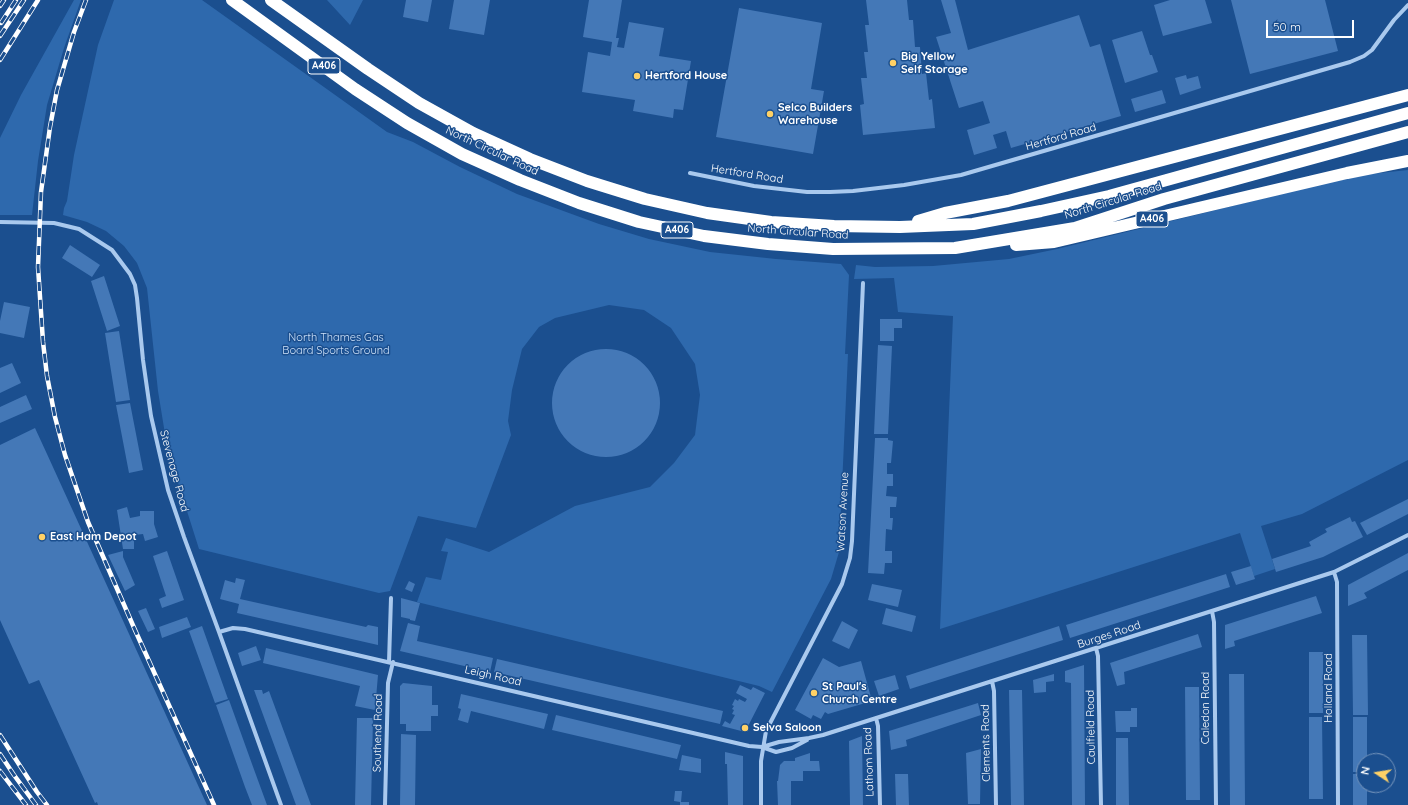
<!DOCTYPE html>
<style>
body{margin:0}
#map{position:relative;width:1408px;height:805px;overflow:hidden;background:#1b4f8f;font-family:Quicksand,sans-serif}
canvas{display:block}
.north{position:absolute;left:1356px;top:753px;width:40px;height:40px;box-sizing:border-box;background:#1b4f8f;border:1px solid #7695bc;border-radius:50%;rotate:282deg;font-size:11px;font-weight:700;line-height:16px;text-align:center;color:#fff}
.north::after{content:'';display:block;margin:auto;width:14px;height:18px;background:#ffd166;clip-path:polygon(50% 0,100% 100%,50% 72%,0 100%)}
.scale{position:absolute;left:1266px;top:20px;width:88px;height:18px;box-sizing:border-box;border:2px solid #fff;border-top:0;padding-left:5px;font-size:12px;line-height:14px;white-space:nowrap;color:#fff;-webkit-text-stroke:3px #1b4f8f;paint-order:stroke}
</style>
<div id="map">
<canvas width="1408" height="805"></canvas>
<div class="north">N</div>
<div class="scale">50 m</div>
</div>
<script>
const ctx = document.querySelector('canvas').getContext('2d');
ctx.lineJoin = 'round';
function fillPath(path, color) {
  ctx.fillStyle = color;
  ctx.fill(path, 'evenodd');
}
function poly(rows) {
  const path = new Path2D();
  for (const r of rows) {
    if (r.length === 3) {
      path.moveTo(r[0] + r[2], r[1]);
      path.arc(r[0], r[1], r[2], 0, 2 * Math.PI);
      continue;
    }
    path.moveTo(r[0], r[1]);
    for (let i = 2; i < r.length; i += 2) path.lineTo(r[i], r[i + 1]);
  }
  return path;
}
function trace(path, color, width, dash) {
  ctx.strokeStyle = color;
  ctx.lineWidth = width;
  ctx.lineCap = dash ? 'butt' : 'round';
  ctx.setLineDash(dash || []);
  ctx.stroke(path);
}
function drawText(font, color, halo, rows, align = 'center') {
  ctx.font = font + ' Quicksand,sans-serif';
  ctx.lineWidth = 3;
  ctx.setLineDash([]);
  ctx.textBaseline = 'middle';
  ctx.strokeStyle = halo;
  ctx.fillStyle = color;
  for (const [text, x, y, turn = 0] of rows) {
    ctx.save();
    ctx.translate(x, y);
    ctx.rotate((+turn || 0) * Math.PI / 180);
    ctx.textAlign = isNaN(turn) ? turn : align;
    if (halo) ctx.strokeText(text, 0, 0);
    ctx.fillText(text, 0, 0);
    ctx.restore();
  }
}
fillPath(poly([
 [74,0,81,0,64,48,47,105,38,161,32,215,0,215,0,138,21,95],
 [114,0,202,0,387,132,413,142,460,167,517,194,599,224,649,239,710,252,776,259,841,264,849,275,845,354,848,354,839,552,831,579,772,692,759,686,417,602,426,577,441,580,448,552,441,551,446,538,489,552,575,506,650,487,674,463,695,435,700,395,695,364,671,328,644,310,609,305,555,318,539,327,522,349,512,390,508,421,511,435,476,528,418,516,390,591,379,593,199,549,174,470,165,434,158,391,147,288,137,263,124,246,106,231,87,222,63,215,64,208,67,201,74,155,98,45],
 [327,0,363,0,350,25],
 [1408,170,1408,460,1302,514,1261,526,1275,569,1254,576,1240,533,940,629,953,316,898,312,894,278,854,279,856,265,875,267,933,266,1009,259,1057,249,1326,183,1370,174]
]), '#2e69ad');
fillPath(poly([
 [406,0,432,0,428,22,403,17],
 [454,0,490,0,484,35,449,29],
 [589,0,622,0,616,38,619,38,617,47,624,48,629,22,664,28,659,56,691,61,683,110,674,109,673,118,633,111,635,100,582,92,588,52,610,56,612,42,583,37],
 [866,0,907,0,909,20,913,20,915,47,920,47,922,74,926,73,929,100,932,99,935,128,863,135,860,105,864,104,861,78,867,78,864,52,868,52,865,25,869,25],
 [941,0,955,0,968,50,1079,15,1090,47,1100,44,1121,116,1011,148,1006,131,993,135,997,148,974,155,967,130,990,123,983,101,959,108,936,37,951,33],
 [1170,0,1205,0,1212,23,1163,36,1154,5],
 [1231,0,1325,0,1338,51,1250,74],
 [739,8,822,23,811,89,824,91,813,154,716,137],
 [1142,31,1150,55,1152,55,1158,72,1125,83,1112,40],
 [1186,75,1187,79,1198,76,1201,88,1180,95,1175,78],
 [1162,90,1166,103,1135,112,1131,99],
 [70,245,100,265,92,277,62,258],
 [104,276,120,326,107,331,91,281],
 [4,302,30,307,24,338,0,333,0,321],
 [880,319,902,319,902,328,894,328,894,341,880,341],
 [119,331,130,400,116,402,105,333],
 [878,345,892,346,888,434,874,434],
 [606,403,54],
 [12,363,21,383,0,393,0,368],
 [26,395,32,409,0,423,0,407],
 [130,403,143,470,129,473,116,405],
 [35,428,47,454,207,805,98,805,97,802,95,803,39,680,29,684,0,620,0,445],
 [875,438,888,438,888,440,893,441,891,463,887,463,887,474,893,474,893,486,887,486,886,496,897,497,896,507,890,507,890,518,893,518,892,530,886,529,885,551,892,551,892,563,885,563,884,574,868,573],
 [1408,499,1408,514,1367,535,1360,523],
 [127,507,130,518,140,516,140,511,154,511,154,524,158,537,145,541,143,534,134,535,134,549,123,549,117,510],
 [1350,517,1352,522,1355,521,1363,537,1323,557,1276,572,1272,559,1311,546,1309,542,1327,532,1325,529],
 [123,551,123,557,135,585,125,591,108,555],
 [167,551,184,600,162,608,159,599,166,596,153,556],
 [1408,553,1408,570,1364,593,1367,598,1348,606,1348,585],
 [1251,566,1255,579,1236,585,1231,572],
 [1226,574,1230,587,1070,638,1066,625],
 [236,578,245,580,240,599,366,627,368,625,378,627,378,645,237,613,239,604,220,599,225,580,235,583],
 [409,581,415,584,412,592,405,589],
 [872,584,902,590,898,607,868,600],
 [1316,596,1322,613,1234,641,1235,646,1225,649,1225,625],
 [401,598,420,603,415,621,410,620,410,619,401,617],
 [146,608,155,629,148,632,138,611],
 [886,608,916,616,912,632,882,624],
 [187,617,191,627,162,638,159,627],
 [842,621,858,630,849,649,832,641],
 [408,623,420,626,417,641,493,658,490,672,400,651],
 [202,626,228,699,215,703,189,631],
 [1059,626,1063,640,910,689,906,676],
 [1198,634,1202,647,1124,672,1125,684,1117,686,1110,663],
 [1352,635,1367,635,1368,715,1353,715],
 [256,646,261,660,242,666,238,653],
 [266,648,378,675,375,710,355,706,360,686,263,663],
 [1309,652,1323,652,1323,713,1309,713],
 [823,658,839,667,861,661,872,701,828,714,825,712,821,719,813,715,811,719,795,710],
 [497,659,723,711,720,724,494,672],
 [1084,665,1085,805,1072,805,1071,683,1065,682,1065,671],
 [1054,674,1054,681,1046,682,1046,692,1034,693,1033,680],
 [1229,674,1244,674,1245,805,1230,805],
 [895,675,899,689,879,696,874,681],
 [403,683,432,686,432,705,438,705,438,716,431,716,431,731,406,731,406,724,400,724,400,686],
 [740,685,751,690,753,687,765,693,745,732,722,726,725,721,730,724,735,715,732,714,734,710,732,709,734,706,732,705,735,699,738,701,739,699,745,702,747,699,736,693],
 [1185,687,1199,687,1200,800,1186,800],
 [254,690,262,690,263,694,269,691,311,805,296,805],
 [1009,690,1022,690,1024,805,1011,805],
 [461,694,548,714,544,729,471,711,468,723,458,720,461,709,458,708],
 [229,700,252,764,267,805,252,805,245,787,216,705],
 [978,703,981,715,906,740,907,746,891,750,889,731],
 [1131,708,1137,708,1137,727,1130,727,1130,732,1116,732,1115,711,1131,711],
 [556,715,681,745,677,759,552,730],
 [1309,717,1322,717,1323,799,1309,799],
 [1353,717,1367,717,1367,761,1364,761,1364,772,1353,772],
 [357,718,373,718,371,805,355,805],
 [401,734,416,735,415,805,400,805],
 [862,736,863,805,850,805,849,741],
 [1116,738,1128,738,1129,805,1116,805],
 [981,749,980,804,968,804,966,753],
 [725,752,743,756,743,805,728,805,727,764,725,764],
 [810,753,810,761,819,761,820,771,803,771,803,781,791,781,791,805,778,805,777,781,778,781,780,765,784,761,795,761,795,758],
 [682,755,701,759,701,773,679,770],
 [895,774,908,774,909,805,896,805],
 [1353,774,1364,774,1364,785,1367,785,1367,805,1353,805],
 [675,791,682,791,681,802,689,802,689,805,680,805,680,802,674,801]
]), '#4478b7');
trace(poly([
 [690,173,754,186,807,192,830,192,853,191,904,185,961,175,1350,62,1364,56,1372,50,1394,20,1408,5],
 [0,222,54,223,79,229,112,250,130,274,135,285,137,298,143,360,151,416,168,490,184,537,219,632,281,805],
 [1334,572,1337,582,1338,805],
 [1212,611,1214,622,1216,805],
 [219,632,233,628,245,629,749,746,762,747,779,742,809,738,823,735,1334,572,1408,535],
 [1096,648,1098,656,1101,805],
 [389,662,391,598],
 [992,681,994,691,996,805],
 [876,718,878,726,880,805],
 [762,747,776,752,792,748,807,740],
 [385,805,388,683,393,662],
 [761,805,761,761,766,731,842,584,850,558,852,541,863,283]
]), '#a9c9ee', 4);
trace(poly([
 [232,0,355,89,407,123,462,154,520,180,579,203,639,222,704,236,768,244,833,249,955,248,1075,228,1164,199,1408,132],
 [271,0,368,69,419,103,473,133,530,159,587,181,645,199,707,213,771,222,834,226,900,227,973,224,1041,211,1109,196,1408,113],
 [918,221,945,213,1008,201,1408,95],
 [1016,245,1054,242,1347,173,1408,161]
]), '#fff', 12);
const rail = poly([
 [86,0,74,32,57,90,50,127,41,192,38,267,43,342,47,376,55,417,65,455,88,522,135,630,214,805],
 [0,6,4,0],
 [1,23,16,0],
 [0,36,24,0],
 [0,60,38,0],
 [0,735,37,792,47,805],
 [0,754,14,775,36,805],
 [0,771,26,805]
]);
trace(rail, '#fff', 4.5);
trace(rail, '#1b4f8f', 3, [9]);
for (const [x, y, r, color] of [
 [893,63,4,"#ffd166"],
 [637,76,4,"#ffd166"],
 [770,114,4,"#ffd166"],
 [42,537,4,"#ffd166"],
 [814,693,4,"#ffd166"],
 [745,728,4,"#ffd166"]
]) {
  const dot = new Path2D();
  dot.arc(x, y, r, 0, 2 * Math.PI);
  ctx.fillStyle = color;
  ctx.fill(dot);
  trace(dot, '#1b4f8f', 1.5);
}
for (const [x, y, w] of [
 [324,66,32],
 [1152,219,32],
 [677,230,32]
]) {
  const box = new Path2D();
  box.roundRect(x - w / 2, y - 8, w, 16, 3);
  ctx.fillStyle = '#1b4f8f';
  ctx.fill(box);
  trace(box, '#fff', 1);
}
drawText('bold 10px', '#fff', null, [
 ["A406",324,66],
 ["A406",1152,219],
 ["A406",677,230]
]);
drawText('bold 11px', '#fff', '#1b4f8f', [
 ["Big Yellow",901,57],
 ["Self Storage",901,70],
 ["Hertford House",645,76],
 ["Selco Builders",778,108],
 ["Warehouse",778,121],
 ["East Ham Depot",50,537],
 ["St Paul's",822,687],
 ["Church Centre",822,700],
 ["Selva Saloon",753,728]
], 'left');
drawText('11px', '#fff', '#1b4f8f', [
 ["Hertford Road",1061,137,-16],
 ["North Circular Road",492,151,25],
 ["Hertford Road",747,174,9],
 ["North Circular Road",1113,201,-17],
 ["North Circular Road",798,232,4],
 ["Stevenage Road",174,471,75],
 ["Watson Avenue",843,512,-87],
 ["Burges Road",1109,635,-18],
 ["Leigh Road",493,676,13],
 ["Holland Road",1329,688,-90],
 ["Caledon Road",1206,708,-90],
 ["Caulfield Road",1091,727,-91],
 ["Southend Road",378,733,-89],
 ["Clements Road",986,743,-91],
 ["Lathom Road",869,762,-92]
]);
drawText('11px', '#cfe3fa', '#1b4f8f', [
 ["North Thames Gas",336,338],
 ["Board Sports Ground",336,351]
]);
</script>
